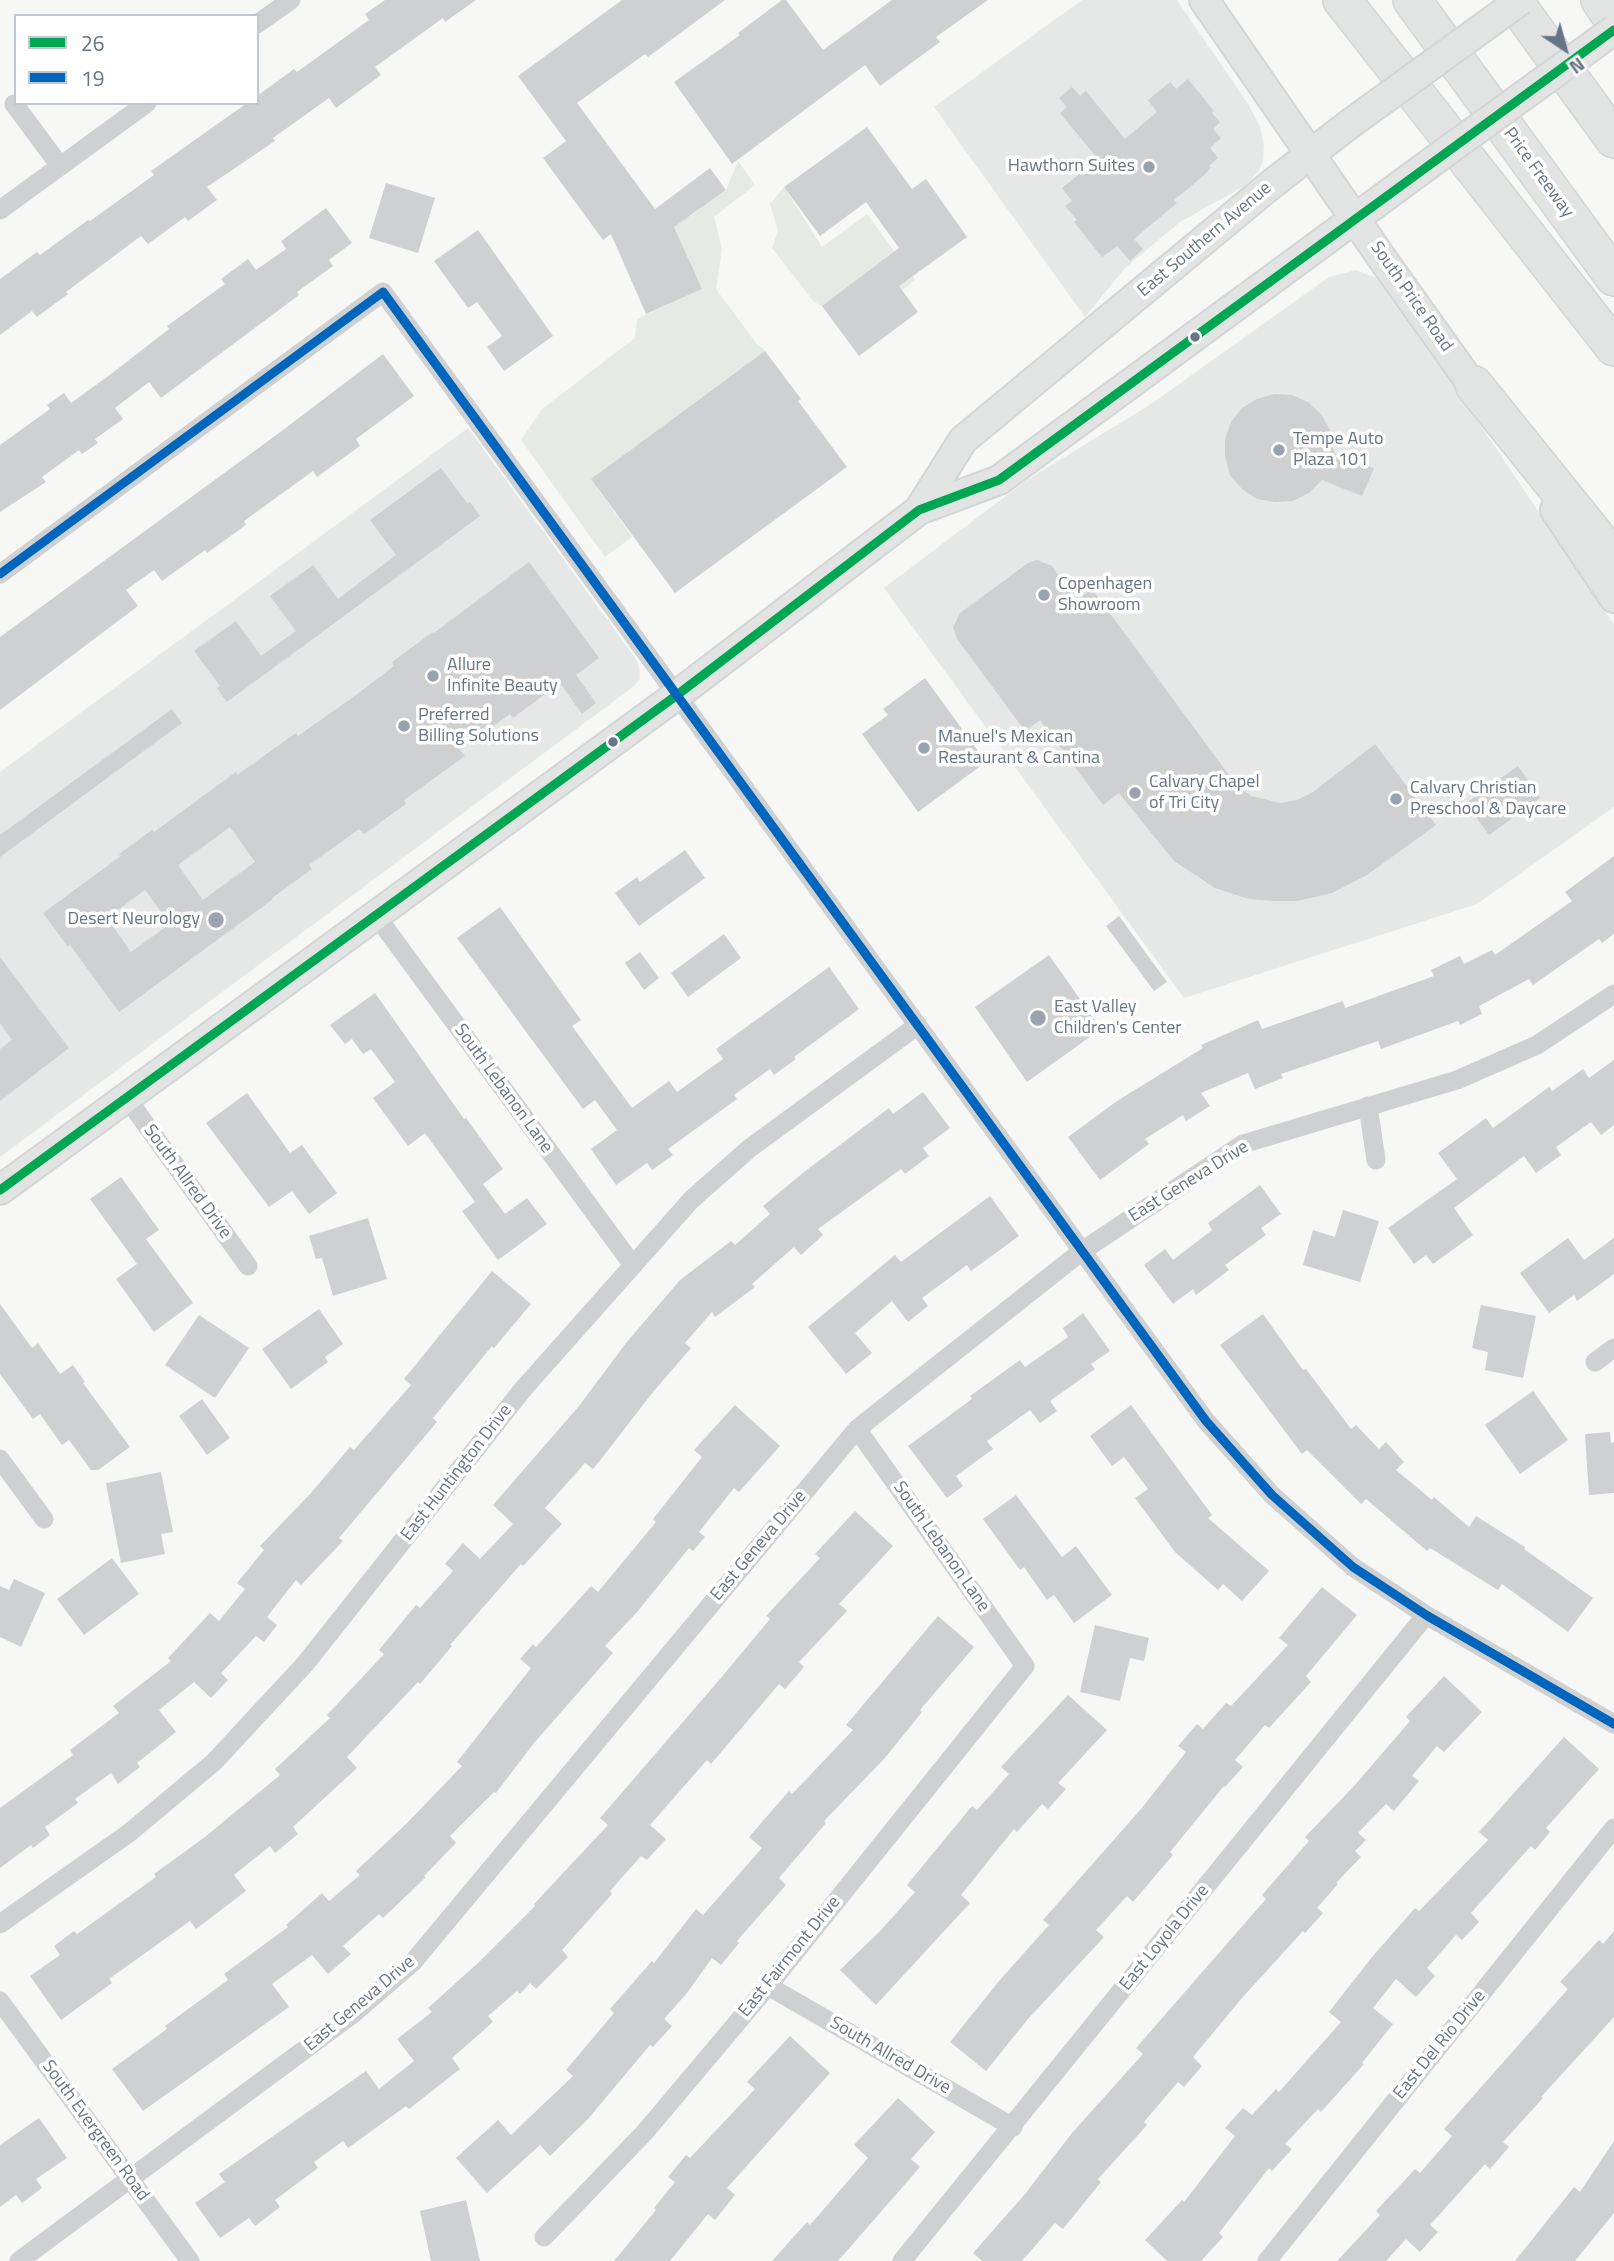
<!DOCTYPE html>
<style>
body{margin:0}
#map{position:relative;width:1614px;height:2261px;overflow:hidden;background:#f7f7f6;font-family:"Titillium Web",sans-serif}
canvas{display:block}
.legend{position:absolute;left:14px;top:14px;width:245px;height:91px;box-sizing:border-box;background:#fff;border:2px solid #c2c8cf;margin:0;padding:9px 12px;list-style:none;font-size:21px;color:#677586}
.legend li{display:flex;align-items:center;gap:14px;height:35px}
.legend b{width:35px;border:2px solid #c2c8cf}
.north{position:absolute;left:1530px;top:14px;width:70px;height:70px;-webkit-text-stroke:5px #fff;paint-order:stroke;rotate:144deg;font-size:19px;font-weight:700;line-height:28px;text-align:center;color:#677586}
.north::after{content:'';display:block;margin:auto;width:24px;height:32px;background:#677586;clip-path:polygon(50% 0,100% 100%,50% 72%,0 100%)}
</style>
<div id="map">
<canvas width="1614" height="2261"></canvas>
<ul class="legend">
<li><b style="height:9px;background:#00a651"></b>26</li>
<li><b style="height:9px;background:#0065bd"></b>19</li>
</ul>
<div class="north">N</div>
</div>
<script>
const ctx = document.querySelector('canvas').getContext('2d');
ctx.lineJoin = 'round';
function fillPath(path, color) {
  ctx.fillStyle = color;
  ctx.fill(path, 'evenodd');
}
function poly(rows) {
  const path = new Path2D();
  for (const r of rows) {
    path.moveTo(r[0], r[1]);
    for (let i = 2; i < r.length; i += 2) path.lineTo(r[i], r[i + 1]);
  }
  return path;
}
function trace(path, color, width, dash) {
  ctx.strokeStyle = color;
  ctx.lineWidth = width;
  ctx.lineCap = dash ? 'butt' : 'round';
  ctx.setLineDash(dash || []);
  ctx.stroke(path);
}
function drawText(font, color, halo, rows, align = 'center') {
  ctx.font = font + ' "Titillium Web",sans-serif';
  ctx.lineWidth = 7;
  ctx.setLineDash([]);
  ctx.textBaseline = 'middle';
  ctx.strokeStyle = halo;
  ctx.fillStyle = color;
  for (const [text, x, y, turn = 0] of rows) {
    ctx.save();
    ctx.translate(x, y);
    ctx.rotate((+turn || 0) * Math.PI / 180);
    ctx.textAlign = isNaN(turn) ? turn : align;
    if (halo) ctx.strokeText(text, 0, 0);
    ctx.fillText(text, 0, 0);
    ctx.restore();
  }
}
fillPath(poly([
 [1082,0,1177,0,1248,104,1260,126,1264,145,1263,161,1258,172,1246,185,1180,222,1125,268,1085,317,934,107],
 [1356,270,1376,278,1391,292,1614,624,1614,807,1477,904,1184,998,884,588,1027,480,1151,404,1329,277],
 [468,428,635,658,639,666,640,679,633,687,0,1157,0,772]
]), '#e6e7e7');
fillPath(poly([
 [738,161,755,185,714,217,722,249,716,289,756,343,765,351,591,479,632,537,605,557,521,440,542,409,635,338,637,319,701,289,672,222,690,216,726,190],
 [784,187,822,247,867,214,915,280,902,290,881,262,822,306,814,302,772,248,778,231,770,204]
]), '#e6eae4');
fillPath(poly([
 [385,0,476,0,445,22,443,18,375,67,381,75,336,108,329,98,273,138,275,141,207,187,217,200,188,221,185,217,148,244,141,236,66,292,68,294,37,317,32,311,0,335,0,279,37,252,40,255,88,220,90,221,154,175,151,171,247,103,257,103,257,96,294,69,297,72,369,20,365,14],
 [622,0,725,0,648,57,645,54,577,103,655,209,710,168,726,190,674,227,702,289,646,314,611,234,603,240,543,158,566,141,518,76],
 [782,0,786,0,823,50,892,0,988,0,936,37,940,42,880,86,865,65,732,164,674,82,740,35,738,33],
 [1188,79,1214,111,1212,113,1220,122,1213,129,1221,138,1210,148,1218,158,1209,166,1211,168,1202,177,1174,200,1177,203,1134,239,1143,249,1130,261,1117,246,1102,257,1074,222,1077,220,1065,206,1072,201,1062,188,1098,159,1060,113,1067,107,1059,98,1072,87,1080,96,1086,91,1125,139,1157,112,1148,100,1170,82,1176,89],
 [867,127,912,189,926,179,967,237,899,286,918,312,859,356,822,306,899,248,866,202,820,236,784,187],
 [386,183,435,198,418,253,369,238],
 [326,208,352,243,329,260,333,266,297,292,299,295,161,398,149,382,115,408,123,419,95,439,98,443,82,454,79,450,42,477,46,482,0,512,0,445,50,409,47,405,64,393,71,403,111,374,169,329,167,326,225,284,221,279,248,259,256,270,286,249,281,241],
 [478,230,553,336,504,371,487,347,502,336,477,302,468,308,434,261],
 [765,351,801,399,798,401,847,467,675,593,591,479],
 [383,354,414,396,356,439,360,446,317,477,313,471,244,521,246,525,207,553,205,550,162,581,154,570,126,590,138,606,0,710,0,637,283,430],
 [1274,394,1292,395,1308,402,1321,414,1330,430,1334,453,1374,468,1362,496,1322,480,1309,493,1293,501,1275,502,1257,499,1242,489,1230,475,1225,457,1225,439,1231,422,1242,408,1257,399],
 [441,468,467,503,470,502,480,516,227,702,217,688,220,686,194,651,236,621,261,656,296,631,270,596,313,565,338,599,396,555,370,520],
 [1037,560,1052,566,1076,601,1092,589,1237,786,1251,796,1280,803,1297,800,1313,792,1375,744,1436,825,1367,875,1332,893,1297,901,1273,901,1249,899,1215,888,1174,861,1119,793,1103,805,1040,720,1025,731,957,639,953,627,960,613,1028,563],
 [529,562,599,658,576,675,596,703,582,714,560,683,513,718,510,714,460,750,465,756,404,800,406,804,364,834,359,829,309,865,312,869,272,898,273,899,119,1012,70,945,68,947,43,913,121,856,119,854,152,830,154,832,236,772,237,775,296,733,298,736,356,695,394,666,392,662,433,632,434,633],
 [230,827,255,862,203,900,178,865],
 [145,890,170,924,131,952,107,918],
 [925,678,986,762,918,812,862,734,888,715,883,709],
 [172,709,182,723,0,857,0,835],
 [1518,766,1540,798,1489,835,1466,803],
 [685,850,705,878,639,926,615,893,637,877,640,882],
 [1614,856,1614,934,1602,943,1599,939,1533,985,1529,979,1479,1006,1482,1014,1460,1025,1458,1021,1381,1049,1378,1041,1281,1074,1283,1078,1255,1089,1248,1073,1201,1093,1210,1106,1186,1121,1183,1115,1145,1139,1149,1144,1100,1180,1068,1137,1117,1101,1203,1048,1201,1045,1258,1020,1262,1029,1343,1001,1345,1008,1434,976,1431,970,1460,956,1464,964,1492,950,1495,955,1572,901,1565,892],
 [500,907,581,1020,572,1026,632,1108,669,1081,677,1092,723,1059,716,1049,829,967,859,1009,794,1057,796,1059,774,1075,770,1069,734,1095,737,1099,668,1149,673,1155,652,1170,647,1163,616,1185,591,1149,617,1130,595,1100,583,1109,457,938],
 [1119,916,1167,982,1154,991,1106,926],
 [724,934,741,958,688,997,671,973],
 [640,952,659,978,644,990,625,963],
 [1049,955,1101,1029,1027,1082,975,1007],
 [0,957,69,1048,0,1101,0,1049,12,1040,0,1023],
 [375,993,464,1119,466,1118,503,1169,483,1184,505,1214,527,1198,547,1224,498,1260,462,1211,475,1202,425,1133,408,1146,373,1098,395,1082,371,1049,363,1054,352,1039,345,1044,330,1025],
 [1614,1060,1614,1125,1601,1135,1591,1122,1556,1147,1561,1155,1536,1173,1524,1156,1454,1208,1473,1235,1433,1264,1426,1255,1414,1264,1388,1228,1457,1179,1438,1153,1486,1118,1493,1128,1549,1087,1552,1091,1583,1069,1589,1078],
 [923,1092,950,1128,923,1148,929,1156,905,1174,901,1169,818,1229,823,1235,801,1255,794,1247,752,1284,755,1287,715,1317,712,1312,685,1343,691,1348,653,1392,602,1458,593,1469,585,1463,545,1508,562,1524,523,1566,521,1564,450,1645,452,1646,420,1684,418,1682,347,1757,357,1768,293,1827,298,1834,275,1853,270,1846,234,1875,246,1891,196,1929,190,1921,109,1979,112,1983,61,2020,30,1976,60,1955,54,1946,74,1931,77,1934,156,1877,154,1874,205,1837,280,1775,275,1769,330,1718,327,1715,384,1654,379,1650,416,1605,420,1608,453,1571,445,1564,463,1543,480,1559,513,1524,493,1505,579,1406,626,1343,680,1280,731,1241,735,1245,770,1214,763,1206,804,1172,889,1108,893,1114],
 [247,1093,290,1153,302,1145,337,1193,309,1214,292,1191,269,1207,206,1123],
 [121,1177,159,1230,146,1239,193,1303,154,1332,116,1279,137,1264,90,1199],
 [1260,1185,1281,1214,1261,1228,1266,1235,1225,1265,1229,1270,1196,1295,1193,1289,1173,1304,1144,1265,1165,1249,1173,1260,1212,1230,1208,1223],
 [990,1196,1019,1236,971,1271,967,1265,922,1298,928,1306,908,1322,892,1301,855,1333,872,1353,846,1374,808,1327,895,1255,901,1262],
 [1343,1210,1379,1221,1360,1282,1303,1265,1313,1230,1335,1237],
 [368,1218,387,1279,333,1296,322,1258,316,1259,309,1236],
 [1568,1238,1584,1260,1614,1238,1614,1274,1577,1301,1574,1295,1549,1313,1520,1273],
 [492,1271,531,1304,494,1348,492,1346,433,1418,437,1422,339,1538,343,1541,301,1585,296,1580,267,1617,277,1625,264,1642,256,1636,221,1673,228,1680,211,1698,194,1682,159,1710,176,1732,137,1763,140,1767,118,1784,111,1773,75,1799,78,1803,45,1827,50,1835,33,1848,31,1845,0,1868,0,1808,73,1755,70,1750,119,1713,113,1706,171,1661,168,1658,210,1613,219,1621,245,1589,237,1583,264,1550,260,1546,311,1493,350,1447,354,1450,411,1385,404,1379],
 [0,1304,32,1348,38,1343,60,1374,73,1365,85,1382,83,1383,130,1447,98,1470,91,1470,69,1440,62,1445,40,1414,33,1419,0,1374],
 [1481,1305,1536,1316,1523,1378,1485,1370,1488,1352,1472,1348],
 [319,1309,343,1344,325,1357,328,1362,291,1389,262,1349],
 [1083,1313,1110,1351,1091,1364,1095,1369,1050,1401,1057,1411,1040,1423,1030,1410,987,1441,993,1449,956,1476,963,1486,947,1498,908,1446,972,1399,970,1396,1020,1360,1025,1367,1068,1337,1063,1328],
 [1263,1314,1303,1370,1306,1369,1351,1429,1356,1425,1379,1449,1386,1442,1404,1462,1396,1470,1432,1500,1434,1497,1469,1527,1476,1516,1525,1547,1524,1549,1593,1598,1568,1632,1502,1584,1498,1590,1430,1548,1427,1551,1366,1499,1361,1504,1307,1450,1302,1454,1220,1345],
 [199,1315,249,1348,215,1398,165,1365],
 [1533,1391,1568,1440,1520,1474,1485,1425],
 [202,1399,230,1438,207,1455,179,1416],
 [735,1405,780,1446,739,1492,734,1488,699,1532,705,1537,693,1551,689,1548,638,1611,605,1646,613,1653,534,1743,496,1793,494,1792,450,1836,456,1843,424,1876,426,1877,383,1918,379,1914,343,1946,351,1954,328,1974,312,1955,272,1984,289,2007,143,2111,112,2069,167,2029,165,2026,228,1980,224,1974,288,1927,286,1925,322,1893,329,1901,360,1875,356,1871,406,1824,462,1766,457,1762,531,1668,520,1659,533,1644,536,1647,591,1586,598,1592,656,1522,653,1519,702,1457,694,1450],
 [1131,1405,1212,1515,1208,1518,1269,1571,1242,1601,1223,1584,1218,1590,1175,1552,1135,1498,1148,1489,1124,1457,1112,1466,1090,1436],
 [1610,1432,1611,1443,1614,1442,1614,1493,1589,1495,1585,1434],
 [161,1472,173,1532,161,1534,165,1554,121,1563,106,1483],
 [1016,1495,1062,1557,1076,1546,1112,1595,1074,1623,1054,1595,1047,1600,1024,1567,1020,1570,983,1519],
 [855,1511,893,1546,839,1604,847,1611,799,1662,804,1667,785,1689,779,1684,711,1764,707,1760,650,1825,666,1839,647,1860,641,1856,610,1891,612,1894,562,1950,568,1957,536,1989,530,1983,520,1994,517,1991,488,2016,493,2022,452,2058,460,2069,409,2109,406,2106,348,2148,343,2141,314,2162,318,2168,275,2200,280,2207,255,2226,249,2218,220,2238,195,2203,225,2182,219,2174,366,2071,379,2089,414,2061,397,2039,432,2012,428,2008,479,1962,535,1906,534,1904,608,1825,600,1818,720,1679,770,1619,766,1616,820,1558,815,1554],
 [112,1558,139,1594,84,1635,57,1599],
 [14,1579,45,1593,21,1647,0,1637,0,1586,9,1590],
 [1322,1587,1357,1615,1306,1676,1311,1682,1269,1728,1265,1725,1235,1760,1243,1767,1225,1787,1224,1786,1170,1852,1173,1855,1133,1902,1127,1896,1096,1930,1104,1937,1028,2019,986,2071,950,2042,999,1981,1049,1925,1043,1920,1141,1809,1186,1752,1178,1746,1197,1724,1203,1729,1226,1703,1231,1706,1288,1645,1279,1638],
 [938,1616,974,1647,920,1710,922,1712,884,1759,824,1821,826,1823,779,1878,786,1885,737,1941,739,1943,721,1965,712,1958,687,1993,664,2019,672,2026,653,2047,650,2045,588,2119,550,2156,540,2145,487,2193,456,2158,498,2120,511,2135,573,2076,566,2070,614,2013,610,2009,652,1961,654,1963,696,1909,703,1915,762,1848,749,1837,789,1791,792,1794,853,1730,846,1725],
 [1095,1625,1149,1638,1144,1661,1130,1658,1120,1701,1080,1692],
 [1444,1676,1482,1712,1444,1752,1437,1746,1412,1776,1419,1781,1394,1811,1386,1804,1358,1833,1366,1840,1355,1851,1361,1857,1336,1883,1338,1884,1317,1908,1323,1913,1305,1933,1303,1931,1242,1998,1193,2057,1202,2066,1184,2087,1178,2082,1144,2122,1147,2125,1098,2179,1101,2182,1063,2229,1055,2223,1022,2261,982,2261,973,2253,1025,2194,1072,2133,1143,2054,1136,2048,1266,1899,1262,1895,1309,1841,1305,1837,1354,1786,1410,1721,1406,1717],
 [1068,1695,1107,1730,1058,1783,1066,1789,1048,1809,1042,1804,1017,1832,1014,1829,961,1895,970,1903,876,2005,840,1970,881,1930,915,1892,907,1885,972,1806,977,1810,1009,1774,1001,1767],
 [1564,1737,1599,1769,1546,1828,1550,1832,1535,1850,1531,1846,1471,1913,1479,1922,1462,1940,1456,1935,1427,1968,1435,1976,1416,1997,1396,1979,1373,2008,1393,2024,1362,2063,1364,2064,1321,2112,1318,2109,1285,2144,1292,2149,1272,2171,1269,2168,1219,2233,1223,2237,1201,2261,1167,2261,1145,2240,1182,2200,1184,2202,1235,2136,1225,2128,1243,2108,1252,2115,1276,2089,1279,2092,1341,2022,1329,2012,1372,1957,1415,1908,1419,1911,1488,1840,1479,1832],
 [1614,1931,1614,2017,1541,2097,1543,2098,1503,2142,1509,2147,1490,2169,1485,2164,1430,2225,1438,2232,1420,2252,1406,2239,1386,2261,1337,2261,1380,2215,1376,2211,1415,2169,1420,2173,1452,2136,1444,2129,1568,1989,1560,1982,1599,1940,1603,1944],
 [790,2036,830,2073,727,2188,735,2195,715,2220,708,2214,670,2261,614,2261,656,2210,654,2208,675,2182,668,2177,686,2155,690,2158,755,2089,747,2082],
 [898,2098,935,2132,911,2159,920,2167,838,2261,772,2261,807,2222,810,2225,868,2158,854,2145],
 [39,2118,67,2158,36,2179,42,2188,22,2203,16,2195,0,2207,0,2145],
 [1614,2141,1614,2213,1575,2261,1515,2261,1574,2187,1580,2192],
 [466,2200,480,2261,431,2261,420,2211]
]), '#cfd0d1');
const secondary = poly([
 [1204,0,1386,264,1485,403],
 [919,510,963,440,1273,183,1351,123],
 [1555,510,1614,598],
 [0,1190,677,695,919,510,999,480,1436,159]
]);
const highway = poly([
 [1342,0,1614,347],
 [1412,0,1614,277],
 [1513,0,1614,139],
 [1600,0,1614,21],
 [1474,385,1614,559]
]);
trace(secondary, '#d4d5d6', 32);
trace(highway, '#d4d5d5', 40);
trace(poly([
 [257,24,291,0],
 [14,104,60,166],
 [0,210,147,103],
 [0,574,383,292,1206,1421,1272,1495,1353,1567,1426,1615,1614,1724],
 [375,914,632,1264],
 [126,1097,248,1266],
 [1368,1106,1376,1160],
 [1595,1362,1614,1348],
 [0,1459,44,1519],
 [0,1924,129,1833,214,1762,305,1664,524,1388,692,1199,750,1148,918,1025],
 [768,1986,1013,2127],
 [0,2001,190,2261],
 [544,2237,645,2132,768,1986,1025,1666,857,1429],
 [19,2261,354,2013,413,1962,857,1429,1082,1251,1243,1144,1457,1080,1537,1045,1614,994],
 [902,2261,1426,1615],
 [1267,2261,1614,1828]
]), '#cfd0d1', 19);
trace(secondary, '#e2e3e3', 28);
trace(highway, '#e2e3e3', 37);
const secondaryBridge = poly([
 [1351,123,1521,0],
 [1436,159,1614,30]
]);
trace(secondaryBridge, '#d4d5d6', 32, []);
trace(secondaryBridge, '#e2e3e3', 28);
trace(poly([
 [0,1190,677,695,919,510,999,480,1614,30]
]), '#00a651', 9);
trace(poly([
 [0,574,383,292,1206,1421,1272,1495,1353,1567,1426,1615,1614,1724]
]), '#0065bd', 9);
for (const [x, y, r, color] of [
 [1149,167,7,"#99a2ad"],
 [1195,337,6,"#677586"],
 [1279,450,7,"#99a2ad"],
 [1044,595,7,"#99a2ad"],
 [433,676,7,"#99a2ad"],
 [404,726,7,"#99a2ad"],
 [613,742,6,"#677586"],
 [924,748,7,"#99a2ad"],
 [1135,793,7,"#99a2ad"],
 [1396,799,7,"#99a2ad"],
 [216,920,9,"#99a2ad"],
 [1038,1018,9,"#99a2ad"]
]) {
  const dot = new Path2D();
  dot.arc(x, y, r, 0, 2 * Math.PI);
  ctx.fillStyle = color;
  ctx.fill(dot);
  trace(dot, '#fff', 2.5);
}
drawText('18px', '#677586', '#fff', [
 ["Hawthorn Suites",1135,167,"right"],
 ["Tempe Auto",1293,440],
 ["Plaza 101",1293,461],
 ["Copenhagen",1058,585],
 ["Showroom",1058,606],
 ["Allure",447,666],
 ["Infinite Beauty",447,687],
 ["Preferred",418,716],
 ["Billing Solutions",418,737],
 ["Manuel's Mexican",938,738],
 ["Restaurant & Cantina",938,759],
 ["Calvary Chapel",1149,783],
 ["of Tri City",1149,804],
 ["Calvary Christian",1410,789],
 ["Preschool & Daycare",1410,810],
 ["Desert Neurology",200,920,"right"],
 ["East Valley",1054,1008],
 ["Children's Center",1054,1029]
], 'left');
drawText('18px', '#677586', '#fff', [
 ["Price Freeway",1538,173,54],
 ["East Southern Avenue",1205,240,-40],
 ["South Price Road",1411,297,55],
 ["South Lebanon Lane",503,1089,54],
 ["South Allred Drive",187,1182,54],
 ["East Geneva Drive",1189,1182,-32],
 ["East Huntington Drive",457,1473,-52],
 ["East Geneva Drive",759,1546,-50],
 ["South Lebanon Lane",941,1547,55],
 ["East Loyola Drive",1165,1938,-51],
 ["East Fairmont Drive",790,1957,-51],
 ["East Geneva Drive",360,2004,-40],
 ["East Del Rio Drive",1440,2045,-51],
 ["South Allred Drive",890,2056,30],
 ["South Evergreen Road",95,2131,54]
]);
</script>
